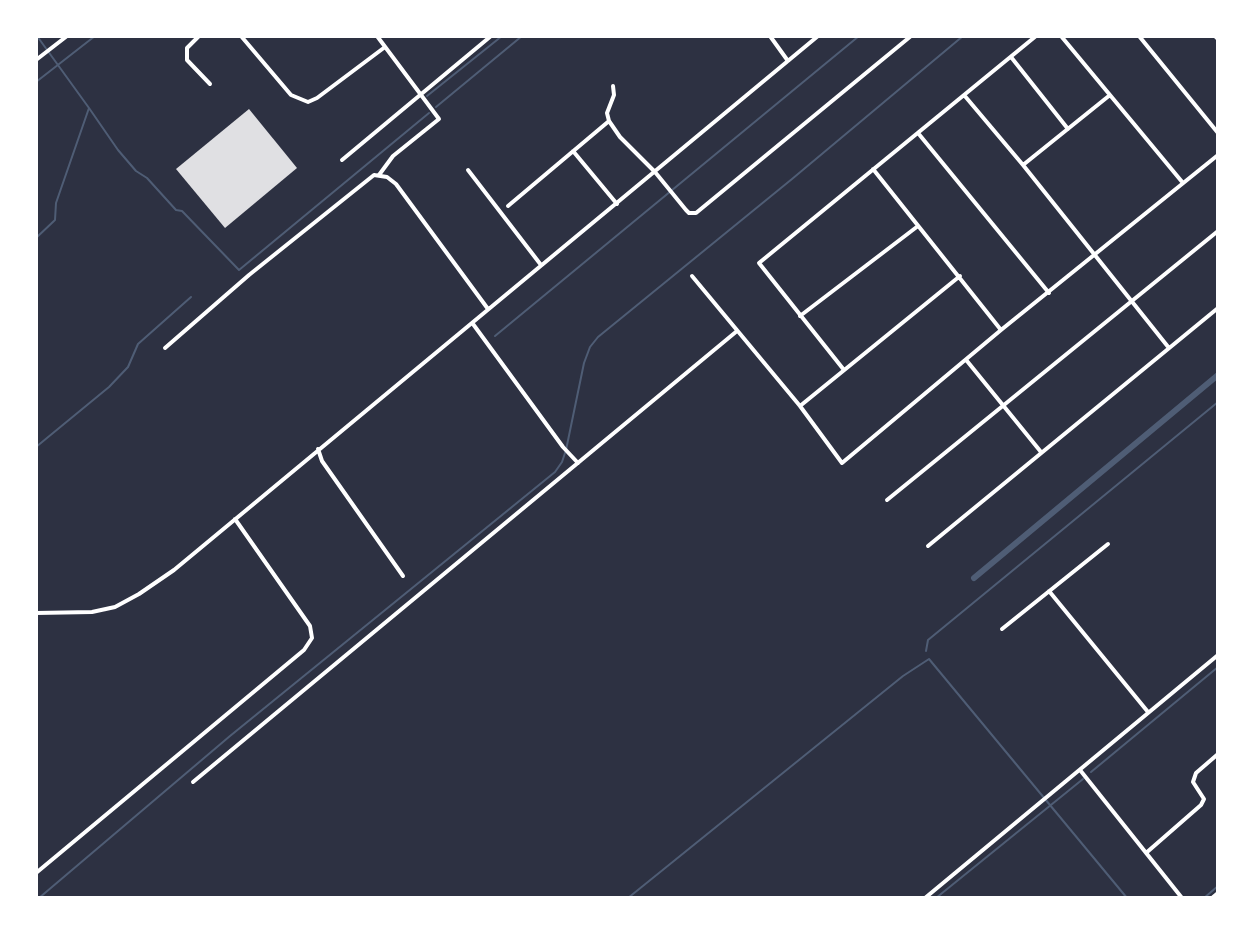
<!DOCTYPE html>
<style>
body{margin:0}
#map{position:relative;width:1254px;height:934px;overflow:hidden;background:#2d3142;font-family:"Titillium Web",sans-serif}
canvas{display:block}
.frame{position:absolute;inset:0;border:38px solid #fff;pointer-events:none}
</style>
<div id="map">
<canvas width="1254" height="934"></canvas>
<div class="frame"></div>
</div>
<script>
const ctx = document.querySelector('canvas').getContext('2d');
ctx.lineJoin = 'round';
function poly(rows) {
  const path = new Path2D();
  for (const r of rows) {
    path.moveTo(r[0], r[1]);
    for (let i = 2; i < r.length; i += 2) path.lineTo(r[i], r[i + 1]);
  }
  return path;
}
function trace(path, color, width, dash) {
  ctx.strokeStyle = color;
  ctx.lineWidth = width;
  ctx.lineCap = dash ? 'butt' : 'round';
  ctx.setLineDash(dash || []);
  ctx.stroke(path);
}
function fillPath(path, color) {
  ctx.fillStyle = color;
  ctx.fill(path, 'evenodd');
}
trace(poly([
 [36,82,95,36],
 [427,96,502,36],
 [436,107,522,36],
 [89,108,118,150,136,171,147,178,176,210,182,211,239,270,429,113],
 [36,238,55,220,56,203,89,108,37,36],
 [495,336,859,36],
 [36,447,109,387,128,367,138,344,191,297],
 [926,651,928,640,1218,402],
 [1091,772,1218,667],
 [39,898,230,736,555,472,562,462,566,450,584,363,590,347,598,337,792,179,963,36],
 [628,898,903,676,929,659,1127,898],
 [936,898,1083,779],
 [1204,898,1218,886]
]), '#4f5d75', 2);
trace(poly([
 [974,578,1218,375]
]), '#4f5d75', 6);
fillPath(poly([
 [249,109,297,168,225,228,176,169]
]), '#e0e0e3');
trace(poly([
 [199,36,187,48,187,60,210,84],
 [241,36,291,95,308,102,317,98,385,47],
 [377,36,439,119,393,156,379,175],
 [770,36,788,61],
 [1061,36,1183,183],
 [1139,36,1218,133],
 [1215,36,1218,39],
 [1011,57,1068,129],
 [36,60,67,36],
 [964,95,1023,165,1169,348],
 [609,121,620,137,655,172,686,210,689,213,696,213,911,36],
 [918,133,1049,293],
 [573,151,617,204],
 [342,160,491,36],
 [1023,165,1110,95],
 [873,169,1001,330],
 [468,170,541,265],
 [508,206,609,121,607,113,614,95,613,86],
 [692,276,800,406,842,463,1001,330,1218,155],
 [800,316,918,226],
 [473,324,563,447,578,463],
 [165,348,249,275,374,175,387,177,396,184,488,309],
 [967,361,1041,452],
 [844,370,759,263,1036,36],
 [800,406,960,276],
 [318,449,322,461,403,576],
 [887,500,1218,231],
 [928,546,1218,308],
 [1049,591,1148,712],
 [36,613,92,612,115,607,139,594,174,570,818,36],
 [1002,629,1108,544],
 [1080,770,1182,898],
 [193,782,737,331],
 [1146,853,1201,805,1204,799,1193,782,1196,773,1218,754],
 [36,873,304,650,312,638,310,626,235,519],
 [925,898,1218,655],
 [1212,898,1218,893]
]), '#fff', 4);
</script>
